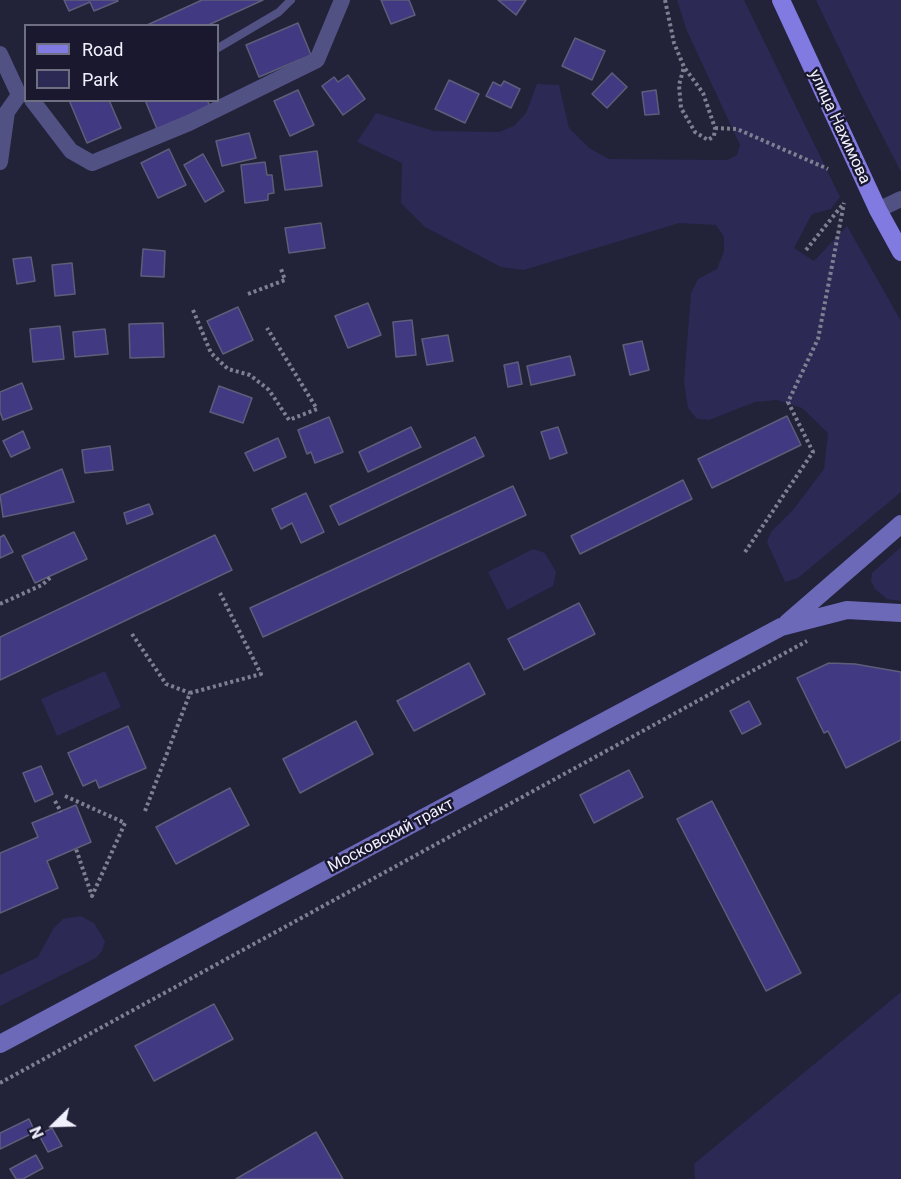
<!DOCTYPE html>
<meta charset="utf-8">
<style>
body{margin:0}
#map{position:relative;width:901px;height:1179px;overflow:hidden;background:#222239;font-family:Roboto,sans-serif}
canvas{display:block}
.legend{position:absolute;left:24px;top:24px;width:195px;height:78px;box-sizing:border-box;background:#19182f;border:2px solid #6f6f82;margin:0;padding:8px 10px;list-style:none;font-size:18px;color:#f1f1fe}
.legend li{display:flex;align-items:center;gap:12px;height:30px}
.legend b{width:30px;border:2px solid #6f6f82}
.north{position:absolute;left:24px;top:1095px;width:60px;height:60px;-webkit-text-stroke:4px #19182f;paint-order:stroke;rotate:247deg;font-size:16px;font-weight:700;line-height:24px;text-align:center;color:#f1f1fe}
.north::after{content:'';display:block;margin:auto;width:21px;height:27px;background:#f1f1fe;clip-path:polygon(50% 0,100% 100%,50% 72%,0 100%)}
</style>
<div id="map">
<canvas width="901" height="1179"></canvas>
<ul class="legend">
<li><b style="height:8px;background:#807ae1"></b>Road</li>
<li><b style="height:16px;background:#2c2954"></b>Park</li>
</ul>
<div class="north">N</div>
</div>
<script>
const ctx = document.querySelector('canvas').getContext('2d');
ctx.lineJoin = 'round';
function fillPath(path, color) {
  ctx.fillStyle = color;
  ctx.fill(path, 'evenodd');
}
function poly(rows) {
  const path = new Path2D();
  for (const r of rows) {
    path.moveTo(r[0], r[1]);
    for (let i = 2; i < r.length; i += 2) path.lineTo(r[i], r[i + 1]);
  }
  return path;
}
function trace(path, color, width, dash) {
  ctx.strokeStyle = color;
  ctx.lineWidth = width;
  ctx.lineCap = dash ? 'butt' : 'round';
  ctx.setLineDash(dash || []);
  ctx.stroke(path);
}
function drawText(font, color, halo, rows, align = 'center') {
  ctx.font = font + ' Roboto,sans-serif';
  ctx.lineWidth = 5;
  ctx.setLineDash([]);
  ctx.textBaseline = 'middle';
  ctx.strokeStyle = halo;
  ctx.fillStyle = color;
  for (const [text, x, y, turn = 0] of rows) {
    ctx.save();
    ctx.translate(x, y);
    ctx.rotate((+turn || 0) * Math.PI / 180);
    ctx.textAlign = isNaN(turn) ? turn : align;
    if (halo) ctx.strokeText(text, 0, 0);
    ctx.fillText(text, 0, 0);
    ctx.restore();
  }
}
fillPath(poly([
 [677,0,744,0,840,197,831,209,812,214,794,248,814,261,847,226,901,321,901,492,798,578,785,582,767,542,771,532,793,510,824,469,828,433,802,408,777,400,755,402,709,420,697,419,688,408,684,382,691,293,698,279,717,269,724,251,724,237,716,225,679,223,524,270,501,267,425,227,401,203,402,163,357,142,376,113,434,131,499,132,514,126,526,113,537,84,559,85,569,128,589,148,609,159,727,160,737,155,740,145,687,31],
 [816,0,901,0,901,172,861,94],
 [901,547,901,601,887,599,875,589,871,581,872,573],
 [533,549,545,553,556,572,553,586,507,610,488,572],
 [105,671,121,707,57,736,41,699],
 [81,916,94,923,105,941,102,951,96,958,0,1006,0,975,38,957,53,929,63,919],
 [901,992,901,1179,695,1179,694,1164]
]), '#2c2954');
const building = poly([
 [64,0,117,0,118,1,94,11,90,2,69,11,64,0],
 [202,0,263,0,206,26,145,26,202,0],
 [381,0,409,0,415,15,391,24,381,0],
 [498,0,526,0,516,15,498,0],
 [298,23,311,55,259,77,246,45,298,23],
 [575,38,605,51,592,80,562,66,575,38],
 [612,73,627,87,607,108,592,94,612,73],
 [348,75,365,99,343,115,322,86,334,77,338,82,348,75],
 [449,80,479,94,465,123,435,109,449,80],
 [504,81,520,89,511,108,486,96,493,82,501,86,504,81],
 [298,90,314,125,290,136,274,101,298,90],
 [656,90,659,114,645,115,642,92,656,90],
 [69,100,109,100,121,128,87,143,69,100],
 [145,100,207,100,210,106,157,129,145,100],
 [249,133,256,158,222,166,216,141,249,133],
 [169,149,186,185,158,198,141,163,169,149],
 [317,151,322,186,285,190,280,156,317,151],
 [203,154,224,191,205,202,184,165,203,154],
 [265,162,267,175,272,175,274,193,268,194,268,200,245,203,241,165,265,162],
 [321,223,325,248,289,253,285,228,321,223],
 [143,249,165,251,164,277,141,276,143,249],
 [31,257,35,281,17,284,13,259,31,257],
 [72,263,75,294,55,296,52,265,72,263],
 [368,303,381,335,348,348,335,316,368,303],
 [238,307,253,340,223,354,207,321,238,307],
 [412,320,416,355,396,357,393,322,412,320],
 [163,323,164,357,130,358,129,324,163,323],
 [60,326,64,359,33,362,30,329,60,326],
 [105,329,108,354,75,357,73,332,105,329],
 [448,335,453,361,427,365,422,339,448,335],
 [642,341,649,370,630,375,623,345,642,341],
 [570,356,575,375,531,385,527,366,570,356],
 [518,362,522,384,508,387,504,365,518,362],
 [22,383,32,409,3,420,0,412,0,392,22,383],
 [219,386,252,398,243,423,210,412,219,386],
 [787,416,801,445,712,488,698,459,787,416],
 [329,417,343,452,315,463,311,452,307,454,298,430,329,417],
 [411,427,421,447,368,472,359,452,411,427],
 [558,427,567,453,550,459,541,432,558,427],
 [23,431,30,448,11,457,3,441,23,431],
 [475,437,484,456,339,525,330,506,475,437],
 [278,438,286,457,254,471,245,453,278,438],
 [110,446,113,470,85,473,82,450,110,446],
 [62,469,74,502,3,517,0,495,62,469],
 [683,480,692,499,580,554,571,536,683,480],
 [513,486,526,515,263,637,250,608,513,486],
 [306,493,324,532,301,543,292,523,281,529,272,509,306,493],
 [149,504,153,514,127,524,124,513,149,504],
 [74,532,87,559,35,583,22,556,74,532],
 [4,535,13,552,0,558,0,537,4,535],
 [215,535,232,570,0,680,0,637,215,535],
 [579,603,595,634,524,670,508,639,579,603],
 [469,663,485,694,414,731,397,701,469,663],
 [829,663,855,664,901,672,901,740,846,768,828,731,824,733,797,678,829,663],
 [749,701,761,724,742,734,730,711,749,701],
 [356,721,373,754,300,793,283,759,356,721],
 [128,726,146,768,99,788,96,780,83,786,68,753,128,726],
 [41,766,53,794,35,802,23,773,41,766],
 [629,770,643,797,594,823,580,795,629,770],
 [230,788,249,825,176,864,156,827,230,788],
 [712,801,801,973,766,991,677,819,712,801],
 [76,805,91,842,47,861,58,888,0,913,0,853,38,837,32,823,76,805],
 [214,1004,233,1039,154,1081,135,1046,214,1004],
 [29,1119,35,1132,0,1149,0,1133,29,1119],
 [52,1128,62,1146,48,1152,39,1135,52,1128],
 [316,1132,343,1179,236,1179,294,1145,316,1132],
 [36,1155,43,1168,23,1179,16,1179,10,1169,36,1155]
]);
fillPath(building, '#413a82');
trace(building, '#5d5e79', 1.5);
trace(poly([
 [665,0,674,43,684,67,703,93,715,128,714,136,708,140,695,132,681,108,679,85,684,67],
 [715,128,737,129,828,169],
 [806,250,844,203],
 [248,294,285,280,281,269],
 [193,310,211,353,228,369,250,375,269,390,289,420,317,409,267,328],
 [745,552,813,452,788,402,818,339,844,203],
 [0,604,42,585,52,576],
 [132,634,166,684,190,693],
 [65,796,125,823,92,896,76,849],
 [55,801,61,812],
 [145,811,190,693,261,674,220,593],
 [0,1083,807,641]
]), '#7f7f92', 4, [3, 3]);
trace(poly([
 [218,48,279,12,291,0]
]), '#525183', 8);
trace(poly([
 [0,54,19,95],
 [32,100,71,151,92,163,189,123,317,60,342,0],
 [0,162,7,112,19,95],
 [878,210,901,199]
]), '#525183', 16);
trace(poly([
 [787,623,901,524],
 [0,1044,781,627,847,610,901,613]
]), '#6c69b8', 18);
trace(poly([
 [781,0,878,210,901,252]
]), '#807ae1', 18);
drawText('16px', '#f1f1fe', '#19182f', [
 ["улица Нахимова",839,127,65],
 ["Московский тракт",391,836,-28]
]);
</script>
